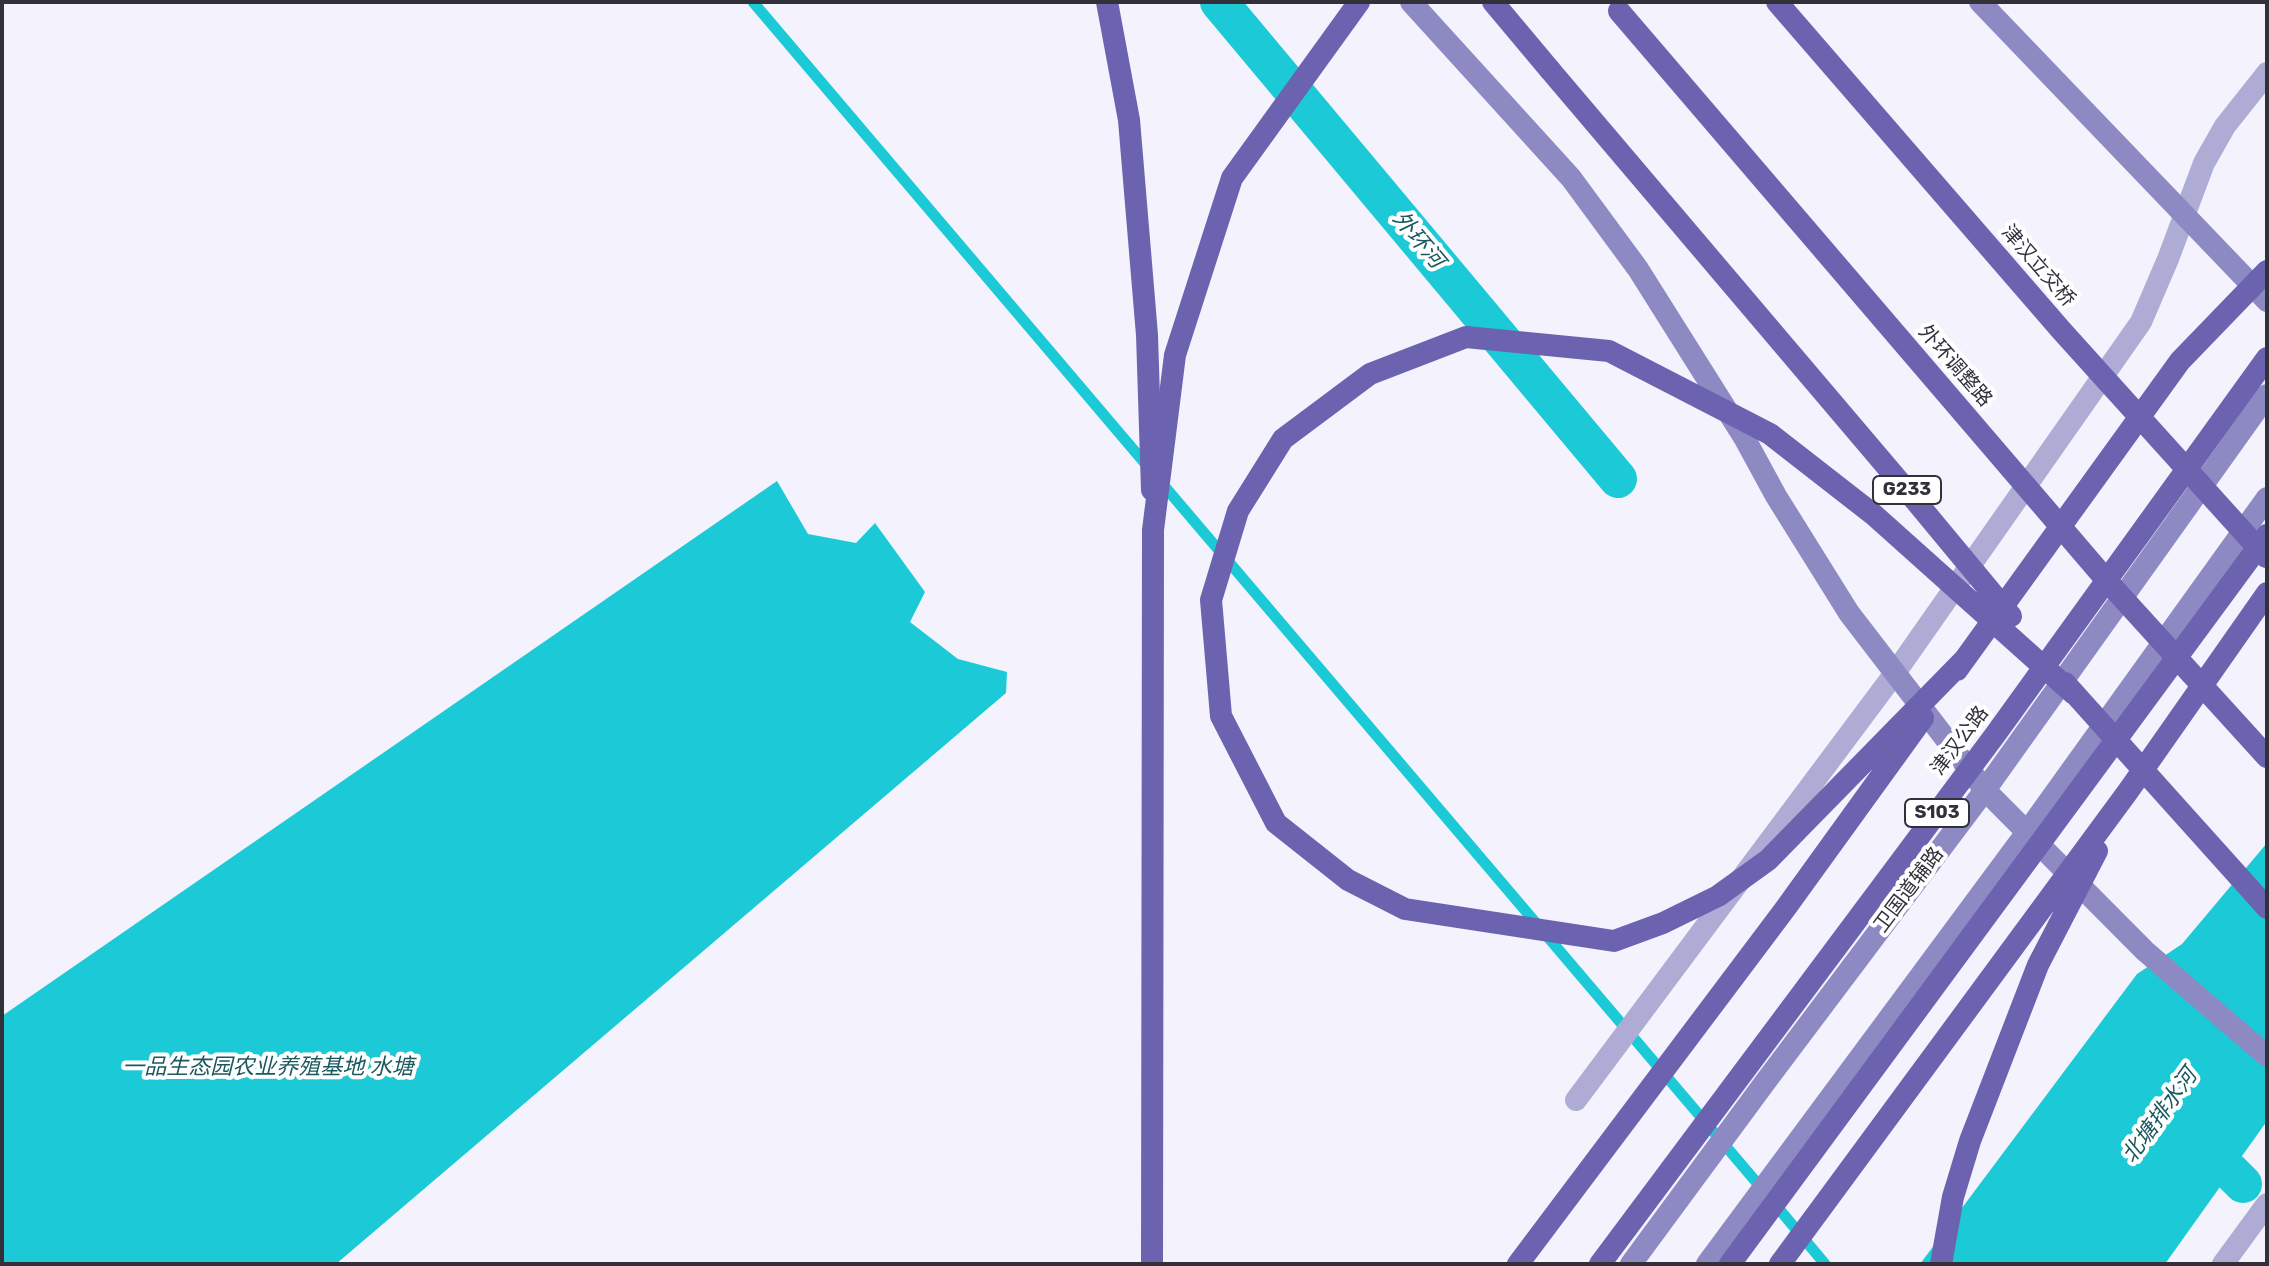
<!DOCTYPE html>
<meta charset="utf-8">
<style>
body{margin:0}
#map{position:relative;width:2269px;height:1266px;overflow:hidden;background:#f4f2fc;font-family:Rubik,sans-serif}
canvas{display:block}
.frame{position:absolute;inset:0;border:4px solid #32313a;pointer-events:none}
</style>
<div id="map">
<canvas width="2269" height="1266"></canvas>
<div class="frame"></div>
</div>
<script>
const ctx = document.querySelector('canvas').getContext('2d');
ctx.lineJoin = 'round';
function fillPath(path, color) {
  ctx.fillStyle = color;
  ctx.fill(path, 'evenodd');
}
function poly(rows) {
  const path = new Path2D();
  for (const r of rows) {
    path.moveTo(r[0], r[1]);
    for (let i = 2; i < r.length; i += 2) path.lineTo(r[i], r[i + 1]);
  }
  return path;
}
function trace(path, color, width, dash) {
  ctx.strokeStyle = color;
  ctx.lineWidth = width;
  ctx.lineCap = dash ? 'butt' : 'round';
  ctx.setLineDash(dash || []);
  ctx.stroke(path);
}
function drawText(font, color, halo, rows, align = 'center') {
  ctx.font = font + ' Rubik,"Noto Sans SC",sans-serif';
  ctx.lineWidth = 8;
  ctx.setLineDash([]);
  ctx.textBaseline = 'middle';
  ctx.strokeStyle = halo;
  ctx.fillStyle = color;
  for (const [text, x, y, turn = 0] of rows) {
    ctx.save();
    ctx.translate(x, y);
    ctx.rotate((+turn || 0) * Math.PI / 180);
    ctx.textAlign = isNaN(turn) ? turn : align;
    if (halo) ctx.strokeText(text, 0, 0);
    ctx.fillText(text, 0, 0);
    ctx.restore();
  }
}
fillPath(poly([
 [777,481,808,534,856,543,875,523,925,592,910,622,958,659,1007,672,1006,693,336,1264,2,1264,2,1016],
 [2267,843,2267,1121,2165,1264,1920,1264,2137,974,2182,944]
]), '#1ccad7');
trace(poly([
 [753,2,1149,468],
 [1160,481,1763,1190],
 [1774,1203,1825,1264]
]), '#1ccad7', 11);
trace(poly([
 [1219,2,1618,479],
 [2186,1145,2231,1172,2243,1184]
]), '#1ccad7', 38);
trace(poly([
 [1576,1100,1895,673,2141,322,2168,259,2204,163,2225,126,2267,73],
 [2223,1264,2267,1204]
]), '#aeacd4', 22);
trace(poly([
 [1411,2,1571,178,1638,269,1745,439,1776,496,1849,613,1985,790,2145,951,2267,1056],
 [1980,2,2267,301],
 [1631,1264,1766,1081,1985,790,2267,395],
 [1707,1264,2027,832,2267,498]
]), '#8c89c3', 22);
trace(poly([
 [1107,2,1129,120,1147,335,1152,490],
 [1493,2,1550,70]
]), '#6c63b0', 22);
trace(poly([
 [1777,2,2061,330,2266,557],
 [1619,11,2108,582,2267,757],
 [1550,70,1904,487,2011,616],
 [1965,659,1768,860,1718,896,1663,923,1614,941,1405,909,1348,880,1276,823,1221,716,1211,600,1238,511,1283,439,1370,374,1466,337,1609,351,1770,434,1874,515,2074,694],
 [1957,670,2180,361,2267,271],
 [2065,683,2267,908],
 [1152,1264,1153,530,1175,355,1232,178,1359,2],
 [1518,1264,1785,909,1923,718],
 [1600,1264,1995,735,2267,358],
 [1730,1264,2267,535],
 [1780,1264,2129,790,2267,593],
 [1941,1264,1953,1197,1970,1141,2038,965,2097,851]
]), '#6c63b0', 22);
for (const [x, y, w] of [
 [1907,490,68],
 [1937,813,64]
]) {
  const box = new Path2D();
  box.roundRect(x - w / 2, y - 14, w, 28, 6);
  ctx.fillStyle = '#fff';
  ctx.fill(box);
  trace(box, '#32313a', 2);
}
drawText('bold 18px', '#32313a', null, [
 ["G233",1907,490],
 ["S103",1937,813]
]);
drawText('20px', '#32313a', '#fff', [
 ["津汉立交桥",2038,266,49],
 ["外环调整路",1955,366,49],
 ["津汉公路",1960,741,-53],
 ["卫国道辅路",1909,890,-53]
]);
drawText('italic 22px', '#1a595f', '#fff', [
 ["外环河",1418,240,50],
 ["一品生态园农业养殖基地 水塘",268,1068],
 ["北塘排水河",2160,1116,-54]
]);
</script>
